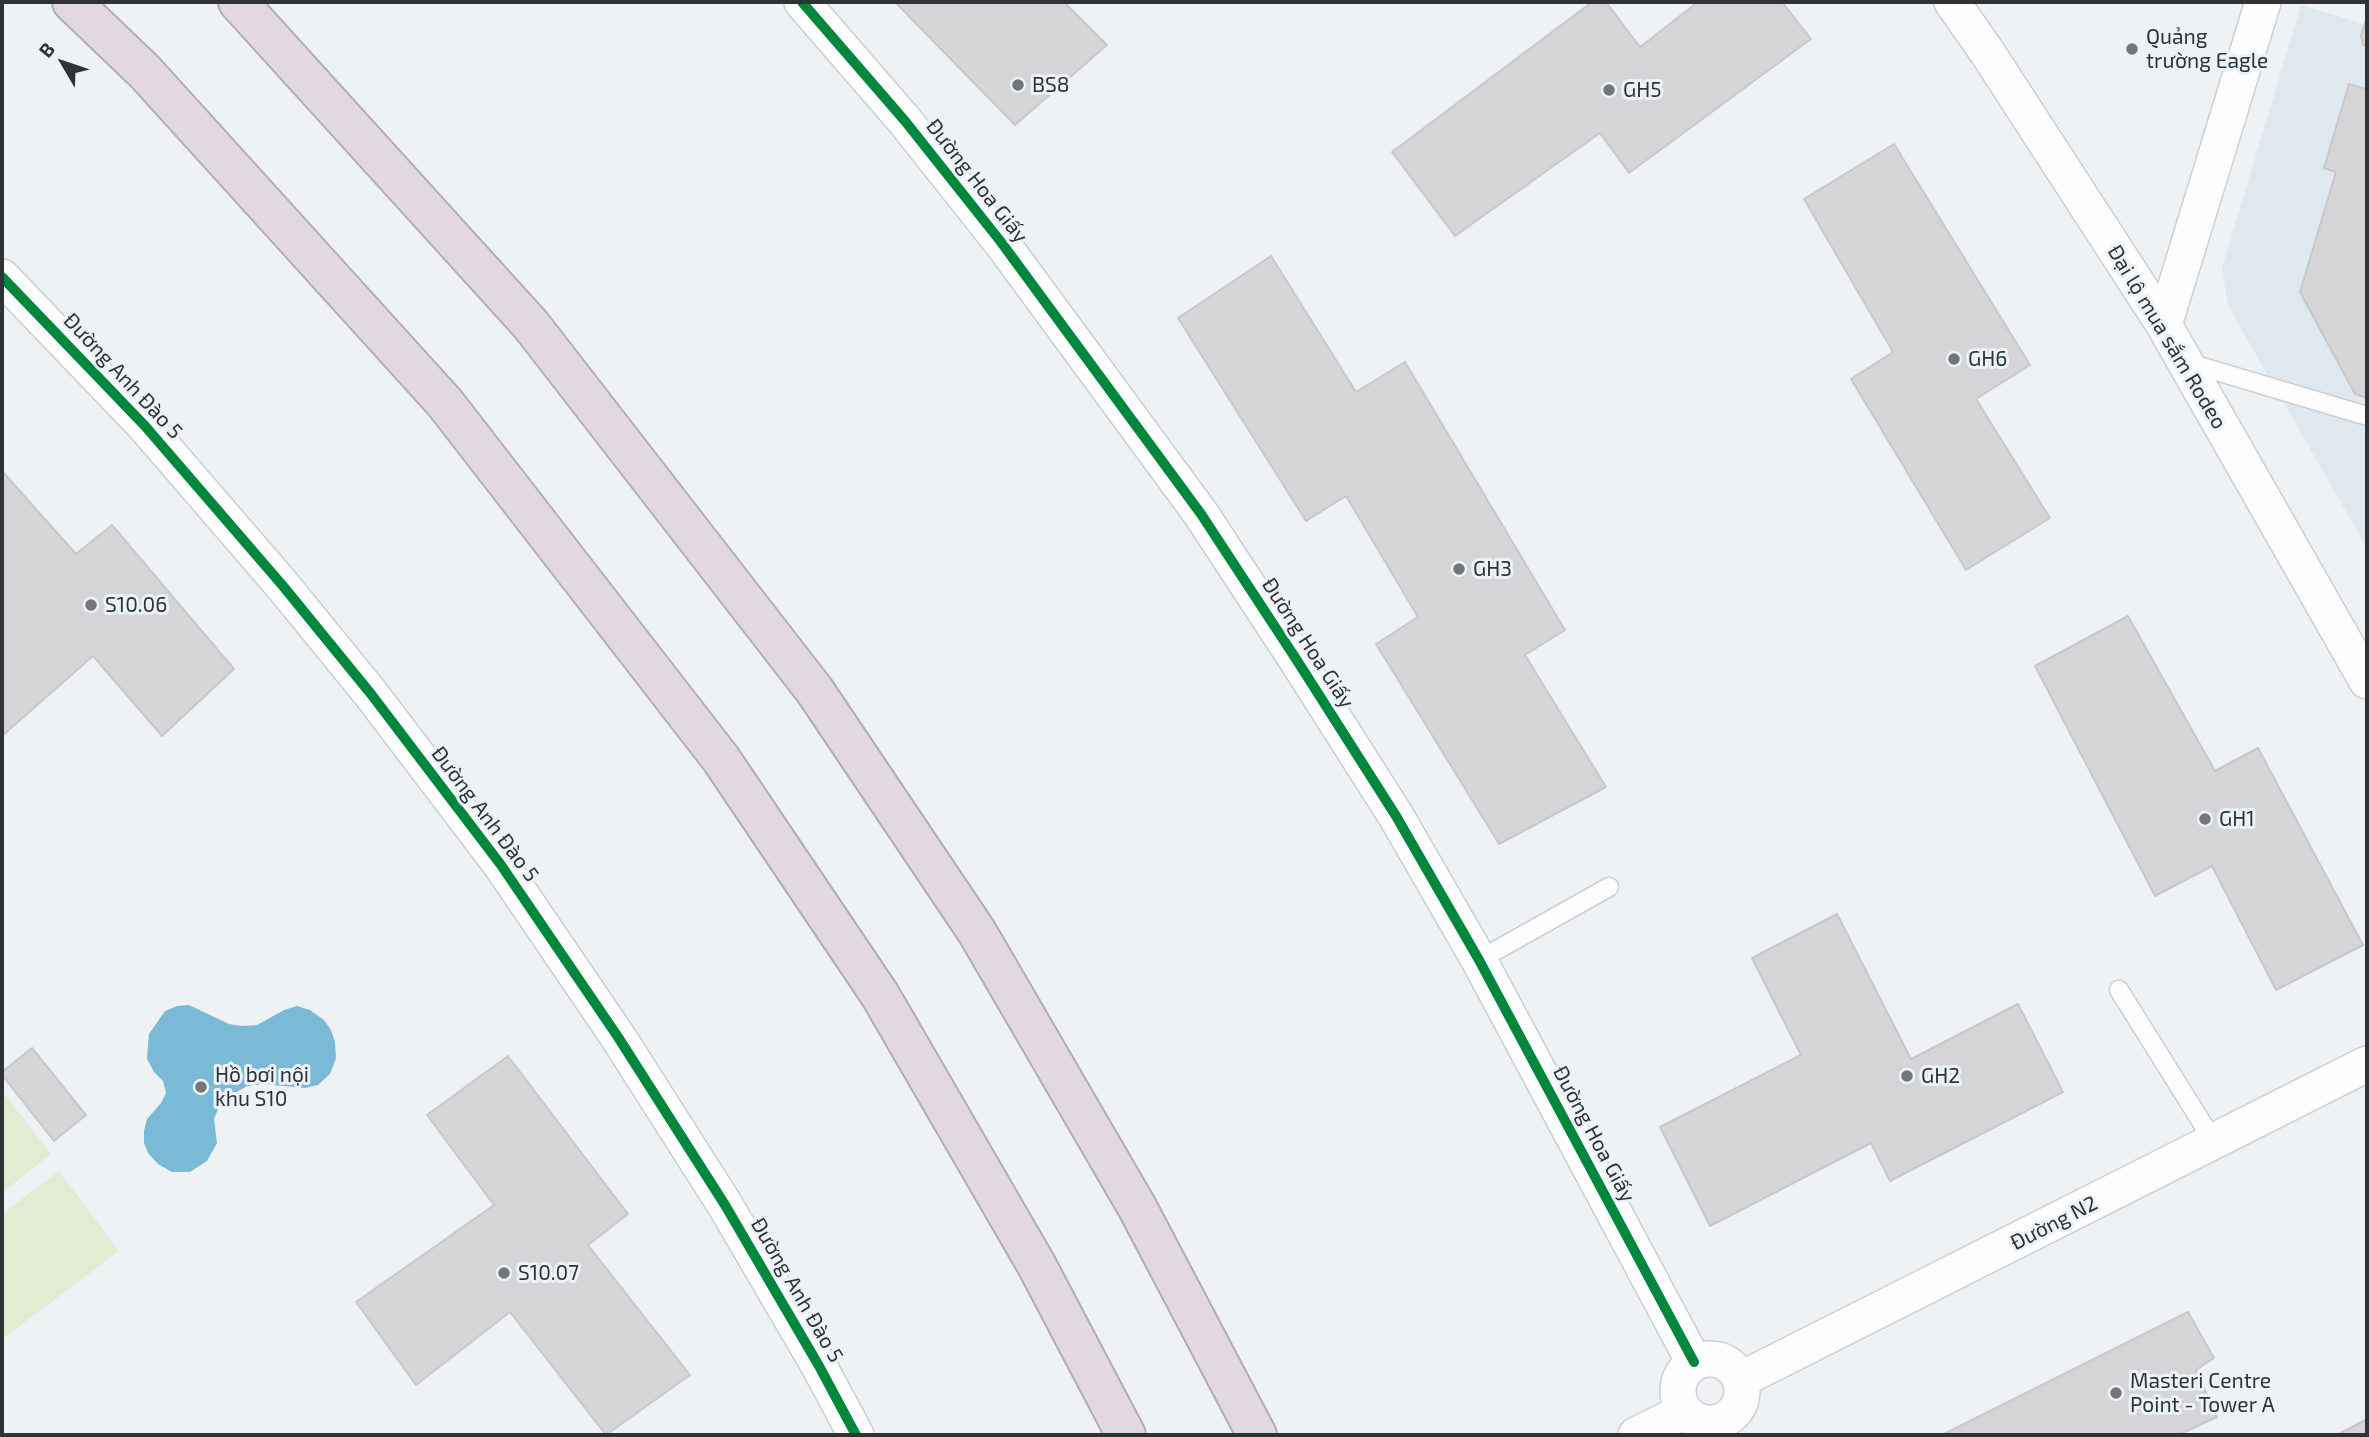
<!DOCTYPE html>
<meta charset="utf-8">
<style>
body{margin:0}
#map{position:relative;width:2369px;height:1437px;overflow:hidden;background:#eff2f5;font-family:"Exo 2",sans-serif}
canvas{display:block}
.frame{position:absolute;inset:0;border:4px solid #303335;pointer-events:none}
.north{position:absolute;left:28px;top:28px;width:70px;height:70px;-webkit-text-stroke:5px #ecf3f8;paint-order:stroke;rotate:309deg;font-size:19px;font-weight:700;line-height:28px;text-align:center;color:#303335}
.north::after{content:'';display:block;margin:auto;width:24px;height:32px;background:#303335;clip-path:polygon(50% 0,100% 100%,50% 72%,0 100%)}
</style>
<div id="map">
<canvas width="2369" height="1437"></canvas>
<div class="frame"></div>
<div class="north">B</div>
</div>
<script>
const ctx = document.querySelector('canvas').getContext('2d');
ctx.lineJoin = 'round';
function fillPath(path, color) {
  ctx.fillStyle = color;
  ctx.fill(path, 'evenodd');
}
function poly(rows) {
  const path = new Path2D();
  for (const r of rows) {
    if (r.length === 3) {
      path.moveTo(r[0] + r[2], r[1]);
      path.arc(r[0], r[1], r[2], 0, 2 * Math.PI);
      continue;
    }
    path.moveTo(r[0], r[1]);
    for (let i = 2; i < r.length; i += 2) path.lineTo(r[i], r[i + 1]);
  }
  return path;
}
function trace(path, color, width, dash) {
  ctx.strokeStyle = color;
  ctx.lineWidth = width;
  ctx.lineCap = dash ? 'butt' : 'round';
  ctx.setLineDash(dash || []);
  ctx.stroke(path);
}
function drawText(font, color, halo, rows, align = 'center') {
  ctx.font = font + ' "Exo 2",sans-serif';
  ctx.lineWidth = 6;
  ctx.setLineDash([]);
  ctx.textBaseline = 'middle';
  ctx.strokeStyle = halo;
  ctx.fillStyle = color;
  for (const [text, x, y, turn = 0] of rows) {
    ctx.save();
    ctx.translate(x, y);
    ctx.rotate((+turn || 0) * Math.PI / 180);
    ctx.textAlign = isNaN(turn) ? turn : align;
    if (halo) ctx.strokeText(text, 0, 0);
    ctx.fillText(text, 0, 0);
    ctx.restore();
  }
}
fillPath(poly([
 [2301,5,2367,25,2367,548,2228,306,2222,268]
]), '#dfe7ef');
fillPath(poly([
 [2,1091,51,1154,2,1193],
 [59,1171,119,1251,2,1339,2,1214]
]), '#e3ebd3');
fillPath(poly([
 [189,1005,229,1024,242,1026,257,1025,284,1010,297,1006,310,1010,324,1020,331,1030,335,1042,336,1058,330,1074,318,1085,305,1088,262,1084,247,1086,235,1093,218,1109,214,1119,217,1143,207,1161,190,1172,172,1172,158,1164,148,1153,144,1143,144,1131,147,1119,161,1103,166,1093,163,1081,154,1072,147,1059,148,1045,149,1034,165,1011,177,1006]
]), '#7abad6');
const building = poly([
 [895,2,1064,2,1107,45,1015,125,895,2],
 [1592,2,1606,2,1640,47,1698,2,1782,2,1811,39,1629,173,1600,133,1455,236,1392,152,1592,2],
 [2367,17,2367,46,2363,45,2361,35,2367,17],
 [2349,84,2367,89,2367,398,2355,394,2300,292,2336,172,2324,168,2349,84],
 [1894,144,2030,365,1976,399,2050,518,1966,570,1851,379,1893,352,1804,199,1894,144],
 [1271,256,1356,392,1405,362,1565,630,1525,655,1606,787,1499,844,1376,644,1418,617,1346,496,1306,521,1178,318,1271,256],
 [2,471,76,554,112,525,234,669,162,736,93,656,2,736,2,471],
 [2128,616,2215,771,2258,748,2363,945,2276,990,2212,866,2155,896,2035,666,2128,616],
 [1837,914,1911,1059,2018,1004,2063,1092,1890,1181,1871,1143,1710,1226,1660,1127,1801,1055,1752,958,1837,914],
 [32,1048,86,1115,54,1141,2,1075,2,1072,32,1048],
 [508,1056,628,1214,588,1245,690,1375,606,1435,510,1312,416,1385,356,1302,494,1205,427,1115,508,1056],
 [2188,1312,2214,1358,2196,1370,2217,1417,2178,1435,1942,1435,2188,1312],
 [2367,1419,2367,1435,2337,1435,2367,1419]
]);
fillPath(building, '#d5d5d7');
trace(building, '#c8c8ca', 2);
const lane = poly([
 [2186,362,2367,416],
 [1479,960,1609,887],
 [2119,990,2214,1142]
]);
const street = poly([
 [802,2,905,121,1001,242,1201,514,1298,662,1396,816,1479,960,1694,1362],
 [1952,2,1987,52,2164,325,2367,681],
 [2,277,145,426,283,586,371,694,501,865,618,1037,725,1205,819,1366,856,1435],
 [2164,325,2263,2],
 [1710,1391,32],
 [1740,1380,2367,1064],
 [1636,1435,1685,1411]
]);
const highway = poly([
 [72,2,145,72,445,403,721,759,880,995,1036,1264,1126,1435],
 [238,2,531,325,815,691,977,932,1137,1207,1257,1435]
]);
trace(lane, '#ccced1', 21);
trace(street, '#ccced1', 38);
trace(highway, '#b2acb4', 42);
trace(lane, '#fdfdfe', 18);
trace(street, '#fdfdfe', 35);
trace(highway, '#e1d9df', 38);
trace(poly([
 [802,2,905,121,1001,242,1201,514,1298,662,1396,816,1479,960,1694,1362],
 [2,277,145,426,283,586,371,694,501,865,618,1037,725,1205,819,1366,856,1435]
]), '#00873e', 10);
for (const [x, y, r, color] of [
 [2132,49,7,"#737678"],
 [1018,85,7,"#737678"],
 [1609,90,7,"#737678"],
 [1954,359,7,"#737678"],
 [1459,569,7,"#737678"],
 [91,605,7,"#737678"],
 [2205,819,7,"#737678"],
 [1907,1076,7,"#737678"],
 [201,1087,7,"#737678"],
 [504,1273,7,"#737678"],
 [2116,1393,7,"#737678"]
]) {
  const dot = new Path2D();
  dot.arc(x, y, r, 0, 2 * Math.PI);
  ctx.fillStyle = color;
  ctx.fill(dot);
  trace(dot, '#ecf3f8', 2.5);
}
drawText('21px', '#303335', '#ecf3f8', [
 ["Quảng",2146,37],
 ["trường Eagle",2146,61],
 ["BS8",1032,85],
 ["GH5",1623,90],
 ["GH6",1968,359],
 ["GH3",1473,569],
 ["S10.06",105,605],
 ["GH1",2219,819],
 ["Hồ bơi nội",215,1075],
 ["khu S10",215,1099],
 ["GH2",1921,1076],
 ["S10.07",518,1273],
 ["Masteri Centre",2130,1381],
 ["Point - Tower A",2130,1405]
], 'left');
drawText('21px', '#303335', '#ecf3f8', [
 ["Đường Hoa Giấy",977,181,52],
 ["Đại lộ mua sắm Rodeo",2167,337,59],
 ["Đường Anh Đào 5",123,376,47],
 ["Đường Hoa Giấy",1308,643,57],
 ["Đường Anh Đào 5",485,814,53],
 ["Đường Hoa Giấy",1594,1134,62],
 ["Đường N2",2054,1223,-27],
 ["Đường Anh Đào 5",797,1290,60]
]);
</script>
